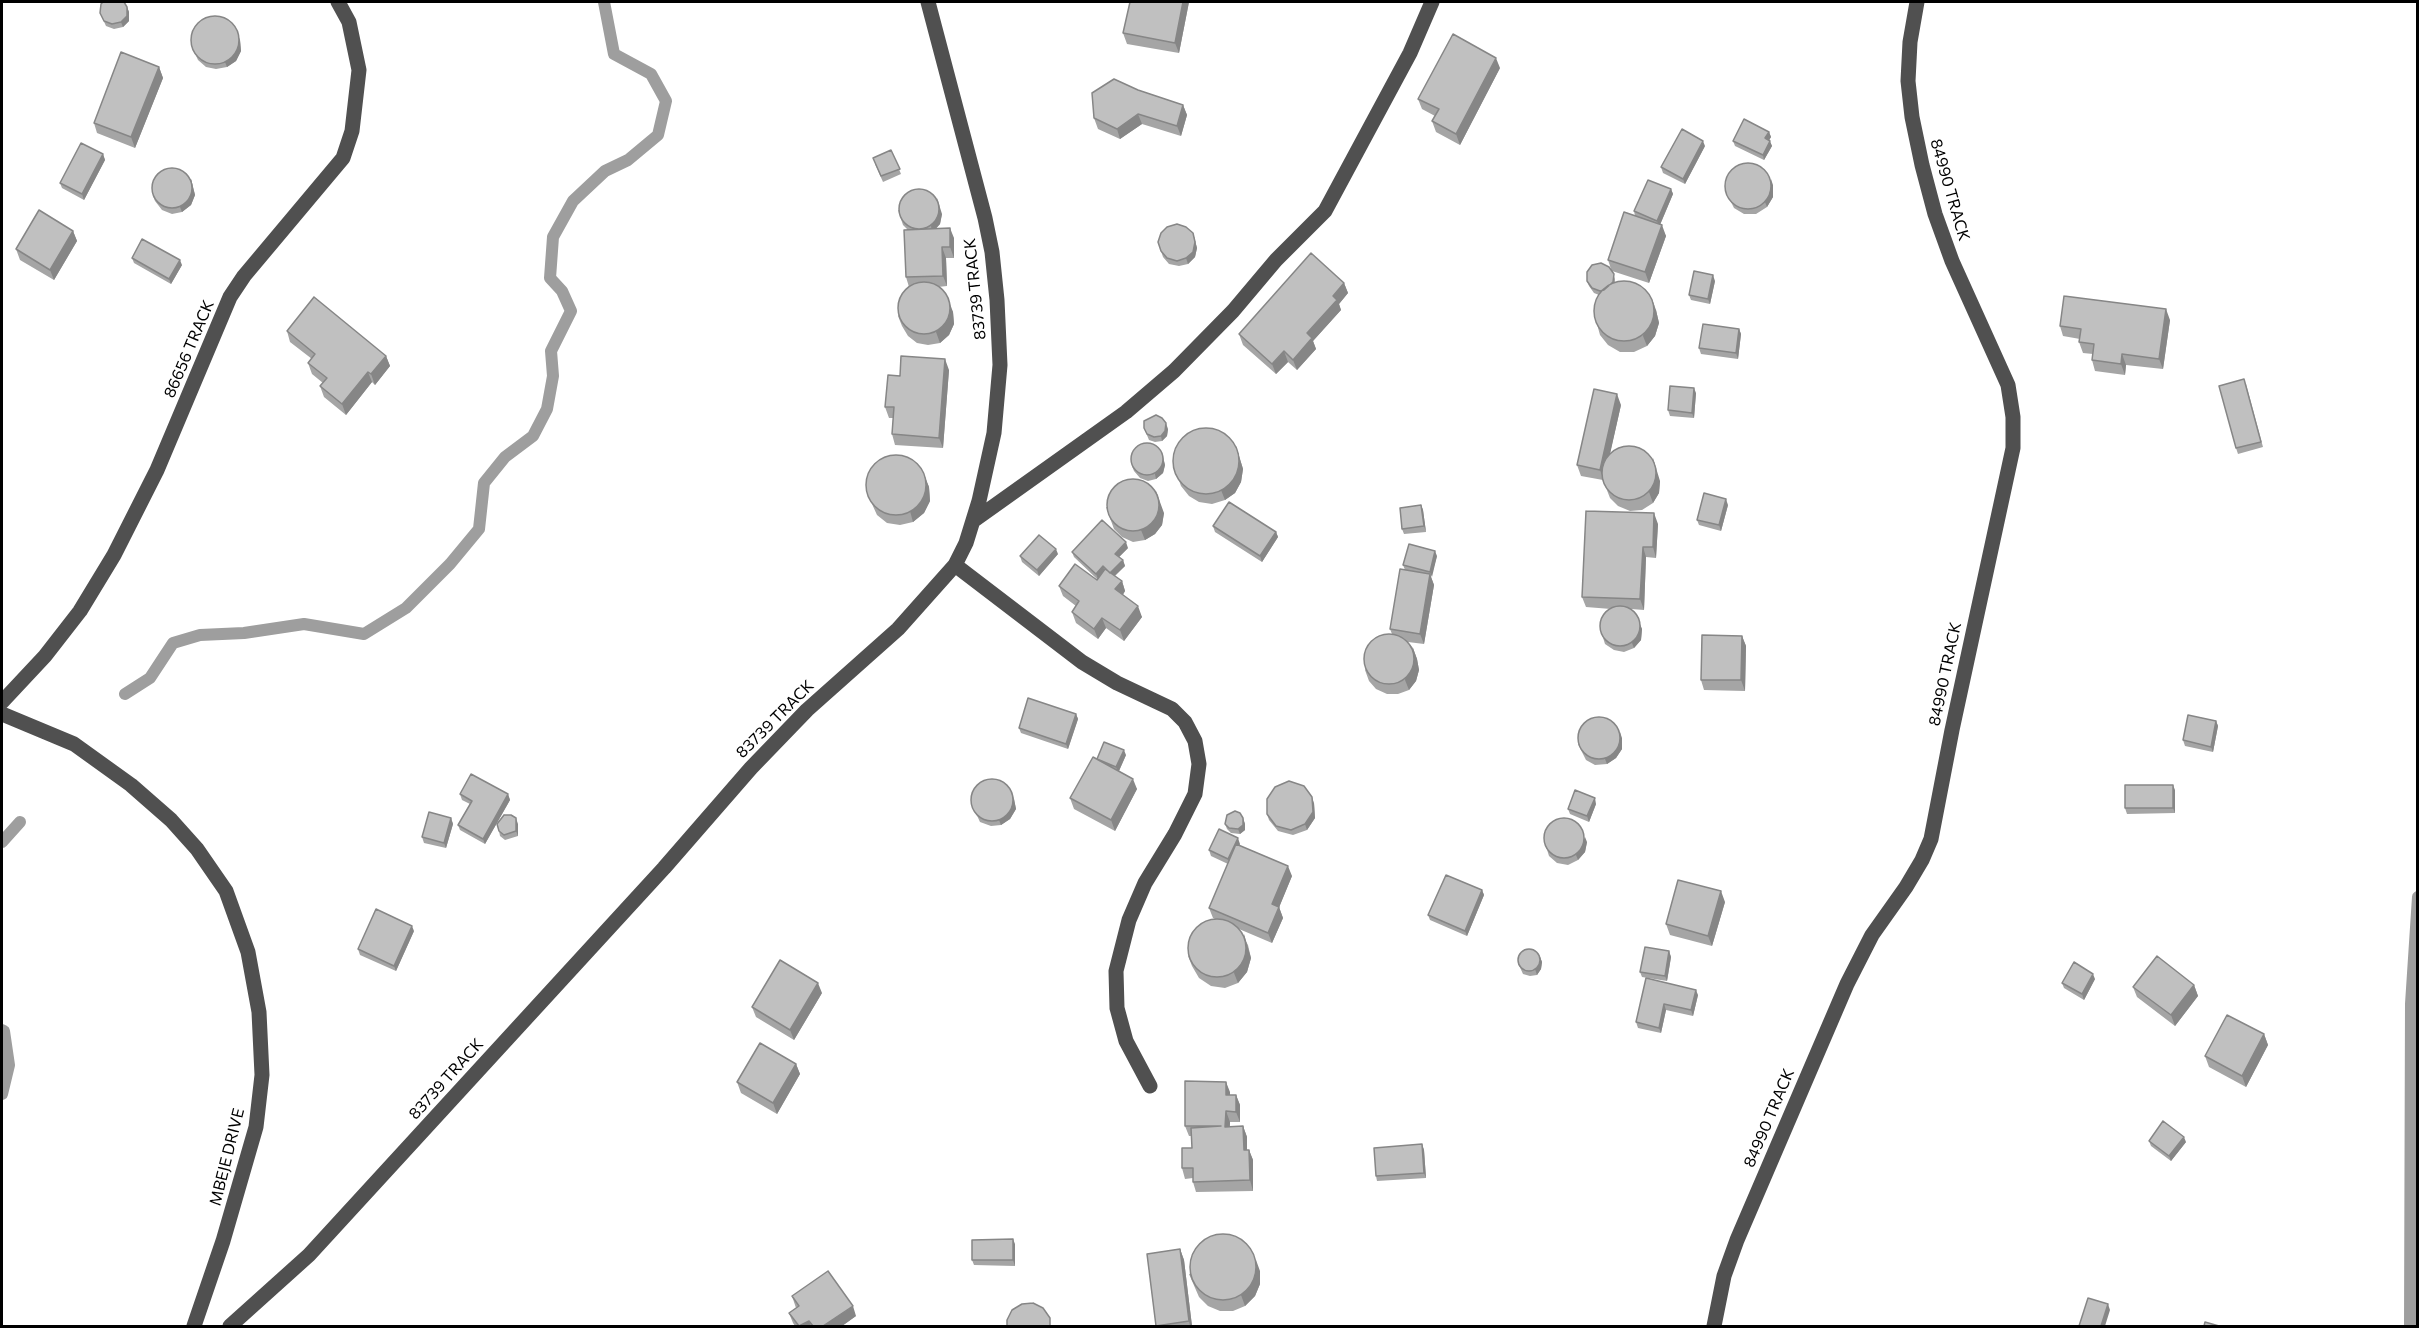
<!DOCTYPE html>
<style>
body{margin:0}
#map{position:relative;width:2419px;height:1328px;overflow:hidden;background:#fff;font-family:Commissioner,sans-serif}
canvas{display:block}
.frame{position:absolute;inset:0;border:3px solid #000;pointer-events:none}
</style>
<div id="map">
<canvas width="2419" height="1328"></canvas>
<div class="frame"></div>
</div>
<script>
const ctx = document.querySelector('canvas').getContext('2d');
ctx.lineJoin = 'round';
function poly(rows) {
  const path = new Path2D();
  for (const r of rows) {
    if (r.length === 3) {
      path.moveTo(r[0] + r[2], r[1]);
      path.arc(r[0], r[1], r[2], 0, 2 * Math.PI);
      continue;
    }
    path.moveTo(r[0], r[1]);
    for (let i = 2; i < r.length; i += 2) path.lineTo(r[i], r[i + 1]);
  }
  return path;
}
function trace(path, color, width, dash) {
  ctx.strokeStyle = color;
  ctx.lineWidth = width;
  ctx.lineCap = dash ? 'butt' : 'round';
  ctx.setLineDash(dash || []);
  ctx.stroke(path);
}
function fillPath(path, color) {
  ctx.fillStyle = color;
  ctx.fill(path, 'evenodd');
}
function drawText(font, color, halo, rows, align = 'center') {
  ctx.font = font + ' Commissioner,sans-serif';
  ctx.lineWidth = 5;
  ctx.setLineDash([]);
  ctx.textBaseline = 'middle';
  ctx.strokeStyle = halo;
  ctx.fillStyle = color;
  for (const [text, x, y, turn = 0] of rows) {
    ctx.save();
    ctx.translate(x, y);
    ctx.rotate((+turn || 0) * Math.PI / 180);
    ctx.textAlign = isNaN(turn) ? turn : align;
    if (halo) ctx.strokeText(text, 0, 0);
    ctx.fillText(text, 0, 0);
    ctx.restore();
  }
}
trace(poly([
 [125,694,150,678,173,643,200,635,244,633,304,624,364,634,406,608,450,564,479,529,484,483,505,457,533,436,547,409,553,376,551,351,571,311,562,291,550,278,553,237,573,201,605,171,628,160,658,135,666,101,651,74,614,54,604,2],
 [2,842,20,822],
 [2,1030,4,1031,9,1065,2,1094],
 [2410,1326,2411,1004,2418,897]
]), '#9e9e9e', 12);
trace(poly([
 [973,521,1126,412,1174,371,1233,311,1276,260,1325,211,1410,53,1432,2],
 [955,565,1082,662,1117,683,1172,709,1185,722,1195,741,1199,764,1195,794,1175,834,1145,883,1129,920,1116,971,1117,1008,1126,1041,1150,1086],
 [2,702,45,656,80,611,114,555,157,470,230,297,244,276,343,158,352,131,359,70,349,22,338,2],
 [2,714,74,744,131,785,171,820,197,849,226,891,248,952,259,1012,262,1075,256,1127,223,1241,194,1326],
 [230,1326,309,1255,664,868,751,768,807,710,898,629,955,565,966,543,979,501,994,433,1000,365,997,300,992,252,985,218,928,2],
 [1714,1326,1724,1276,1737,1240,1847,984,1872,935,1906,887,1922,860,1931,839,1952,730,2013,448,2013,417,2008,385,1952,261,1935,214,1922,165,1912,117,1908,81,1910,42,1917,2]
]), '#505050', 15);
fillPath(poly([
 [1130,2,1189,2,1179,53,1127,44,1123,33],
 [127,7,129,12,129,21,123,27,114,29,106,26,100,13],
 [240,40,241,51,236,61,227,67,216,69,206,67,198,60,191,45],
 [159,67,163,78,135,148,97,133,94,123],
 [1500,68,1460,145,1436,132,1432,121,1435,116,1422,109,1418,99],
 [1138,90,1183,105,1187,115,1181,136,1142,124,1120,139,1098,129,1094,118],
 [1769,132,1771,137,1769,140,1772,146,1764,160,1735,146,1733,141],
 [1705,146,1685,184,1663,173,1661,167],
 [891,150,901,174,883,182,875,164],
 [103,154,105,160,84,200,62,188,60,183],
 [191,179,195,195,191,205,182,212,172,214,162,210,155,201,153,196],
 [1773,185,1773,197,1767,207,1756,214,1744,214,1734,208,1726,192],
 [1671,189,1673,194,1660,225,1666,236,1649,283,1612,271,1615,279,1615,283,1656,310,1659,323,1655,336,1647,346,1634,352,1620,352,1608,345,1600,335,1597,324,1599,295,1594,293,1589,286,1587,281,1611,269,1608,260,1635,216,1634,211],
 [898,210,942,214,940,224,936,228,954,238,954,258,946,258,947,286,938,287,953,312,954,324,949,335,940,343,928,345,917,343,908,336,902,326,898,316,909,287,906,277,907,229,903,225],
 [73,231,77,241,54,280,20,260,16,249],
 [1193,233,1197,248,1195,257,1188,264,1179,266,1169,264,1163,257,1158,242],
 [132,258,182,265,171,284,134,263],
 [1715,281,1710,304,1691,300,1689,295],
 [1344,283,1348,293,1339,304,1341,310,1313,341,1316,349,1297,370,1288,362,1276,374,1243,345,1239,334],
 [2170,320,2163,369,2126,365,2125,375,2095,371,2092,360,2093,354,2083,353,2079,342,2080,339,2063,336,2060,326],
 [1739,329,1741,334,1738,359,1701,354,1699,348],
 [287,331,386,356,390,366,375,385,372,382,346,415,324,397,320,386,323,383,312,374,308,363,312,359,290,342],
 [949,370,943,448,895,445,892,434,893,418,889,418,885,407,900,376],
 [2246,384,2263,447,2238,454,2236,448],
 [1696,393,1694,418,1670,416,1668,410],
 [1621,405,1610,453,1660,481,1659,493,1653,503,1642,510,1630,511,1618,506,1610,498,1603,480,1581,476,1577,465],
 [1144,428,1168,429,1167,436,1162,441,1155,442,1149,440],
 [1236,446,1243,469,1241,482,1235,493,1225,500,1212,504,1199,502,1189,496,1181,486,1177,475],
 [1163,456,1165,465,1163,473,1156,479,1148,481,1140,478,1134,471,1132,466],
 [925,477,929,487,930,501,924,513,913,522,900,525,887,523,877,515,867,493],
 [1421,505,1423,510,1426,532,1404,534,1402,529],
 [1728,505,1721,531,1699,525,1697,520],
 [1106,507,1164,513,1162,525,1155,534,1145,540,1133,542,1122,537,1114,529],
 [1658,524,1656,558,1646,557,1644,610,1631,609,1642,629,1641,640,1634,648,1624,652,1614,650,1605,644,1600,628,1611,609,1586,607,1582,597],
 [1213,526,1276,532,1278,537,1262,562,1215,532],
 [1128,548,1119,557,1123,560,1125,566,1115,576,1122,581,1125,591,1123,595,1142,617,1124,641,1106,628,1098,639,1076,623,1072,612,1076,606,1063,596,1059,586,1097,580,1097,579,1074,557,1072,552],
 [1058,554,1039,576,1022,562,1020,556],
 [1437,556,1431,577,1434,585,1424,644,1408,642,1413,648,1417,659,1419,670,1416,681,1409,690,1398,694,1387,694,1376,689,1369,681,1365,670,1392,634,1390,629,1405,570,1403,565],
 [1742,636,1746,646,1745,691,1704,690,1701,680],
 [1076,714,1078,719,1068,749,1021,733,1019,728],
 [2216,721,2218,726,2213,752,2185,746,2183,740],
 [1622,738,1622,749,1616,758,1607,764,1595,765,1586,760,1578,744],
 [1126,755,1119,771,1137,789,1115,831,1074,809,1070,798,1097,759],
 [2175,790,2175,813,2127,814,2125,808],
 [460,794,508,794,510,800,485,844,460,830,458,825,470,804,462,800],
 [1014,799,1016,809,1010,819,1001,825,991,826,980,822,973,807],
 [1314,803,1315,818,1307,830,1293,835,1278,831,1269,820,1267,814],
 [1596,804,1589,822,1570,814,1568,809],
 [451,818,453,824,446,848,424,843,422,837],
 [1243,818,1245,824,1245,830,1240,834,1231,833,1227,829,1225,824],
 [518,824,518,836,505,840,500,836,499,831],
 [1544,840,1587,842,1585,852,1578,860,1568,865,1557,863,1549,856],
 [1240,844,1239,845,1292,876,1279,907,1283,918,1272,943,1239,929,1248,945,1251,958,1247,972,1238,983,1225,988,1211,986,1199,978,1192,966,1188,956,1215,919,1213,918,1209,908,1228,864,1211,856,1209,850],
 [1482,890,1484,895,1467,936,1430,920,1428,915],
 [1725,902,1712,946,1670,935,1666,924],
 [414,931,396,971,360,955,358,949],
 [1669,951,1671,957,1667,981,1642,977,1640,972],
 [1540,957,1542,962,1541,969,1537,975,1530,976,1523,974,1518,963],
 [1646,978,1698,995,1693,1016,1666,1010,1661,1033,1638,1028,1636,1022],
 [2095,979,2084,1000,2064,988,2062,983],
 [2194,985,2198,996,2175,1026,2137,997,2133,987],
 [822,993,794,1040,756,1017,752,1007],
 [2264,1034,2268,1045,2246,1087,2209,1067,2205,1056],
 [796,1064,800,1074,777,1114,741,1093,737,1082],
 [1226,1082,1230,1095,1236,1095,1240,1105,1240,1122,1230,1122,1230,1127,1243,1126,1247,1137,1247,1150,1249,1150,1253,1160,1253,1191,1196,1192,1193,1182,1193,1178,1185,1179,1182,1168,1192,1148,1192,1136,1189,1136,1185,1126],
 [2149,1141,2186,1142,2171,1161,2151,1146],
 [1422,1144,1424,1150,1426,1178,1377,1181,1376,1176],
 [1015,1244,1015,1266,974,1265,972,1260],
 [1180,1249,1184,1260,1192,1326,1156,1326,1147,1254],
 [1260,1271,1260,1284,1255,1296,1245,1306,1233,1311,1220,1311,1208,1306,1199,1297,1189,1274],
 [792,1296,856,1316,842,1326,795,1326,793,1323,789,1313,796,1308]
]), '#a5a5a5');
fillPath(poly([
 [1183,2,1189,2,1179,53,1175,43],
 [127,7,129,12,129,21,123,27,121,22],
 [238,35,240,40,241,51,236,61,227,67,225,62],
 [1496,58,1500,68,1460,145,1456,134],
 [159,67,163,78,135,148,131,137],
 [1183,105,1187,115,1181,136,1177,126],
 [1138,114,1142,124,1120,139,1117,129],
 [1769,132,1771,137,1767,144,1765,138],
 [1703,141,1705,146,1685,184,1683,179],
 [1770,141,1772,146,1764,160,1763,155],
 [103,154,105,160,84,200,82,194],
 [191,179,195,195,191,205,182,212,180,207],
 [1771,179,1773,185,1773,197,1767,207,1765,202],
 [1671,189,1673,194,1659,227,1657,221],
 [937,198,942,214,940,224,933,232,931,227],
 [1662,225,1666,236,1649,283,1645,272],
 [950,228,954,238,954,258,950,247],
 [73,231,77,241,54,280,50,270],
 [1193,233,1197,248,1195,257,1188,264,1186,258],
 [942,247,946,258,947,286,943,276],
 [180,260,182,265,171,284,169,279],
 [1713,275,1715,281,1710,304,1708,299],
 [1344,283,1348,293,1339,304,1341,310,1313,341,1316,349,1297,370,1293,360,1307,333,1333,296],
 [1652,299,1656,310,1659,323,1655,336,1647,346,1643,336],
 [949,301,953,312,954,324,949,335,940,343,936,332],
 [2166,309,2170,320,2163,369,2159,359],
 [1739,329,1741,334,1738,359,1736,353],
 [1284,351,1288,362,1276,374,1272,364],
 [2122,354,2126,365,2125,375,2121,364],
 [386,356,390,366,375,385,371,374],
 [945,359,949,370,943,448,939,438],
 [368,372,372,382,346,415,342,404],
 [1694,388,1696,393,1694,418,1692,413],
 [1617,394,1621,405,1604,481,1600,470],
 [1166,423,1168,429,1167,436,1162,441,1161,436],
 [1236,446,1243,469,1241,482,1235,493,1225,500,1221,490],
 [1161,451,1165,465,1163,473,1156,479,1155,474],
 [1653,458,1660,481,1659,493,1653,503,1649,492],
 [925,477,929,487,930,501,924,513,913,522,910,511],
 [1156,491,1164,513,1162,525,1155,534,1145,540,1141,530],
 [1726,499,1728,505,1721,531,1719,525],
 [1421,505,1423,510,1426,532,1424,526],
 [1654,513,1658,524,1656,558,1653,547],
 [1276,532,1278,537,1262,562,1260,556],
 [1126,542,1128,548,1117,559,1115,554],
 [1643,547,1646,557,1644,610,1640,599],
 [1056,549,1058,554,1039,576,1037,570],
 [1435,551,1437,556,1432,577,1430,572],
 [1123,560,1125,566,1112,578,1110,573],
 [1103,566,1105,572,1098,579,1096,574],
 [1430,574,1434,585,1424,644,1420,634],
 [1122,581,1125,591,1119,600,1115,589],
 [1138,606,1142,617,1124,641,1120,630],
 [1102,618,1106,628,1098,639,1094,629],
 [1640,624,1642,629,1641,640,1634,648,1632,643],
 [1742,636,1746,646,1745,691,1741,680],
 [1413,648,1417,659,1419,670,1416,681,1409,690,1405,680],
 [1076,714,1078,719,1068,749,1066,744],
 [2216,721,2218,726,2213,752,2211,747],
 [1620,732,1622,738,1622,749,1616,758,1607,764,1605,759],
 [1124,750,1126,755,1118,773,1116,767],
 [1133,779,1137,789,1115,831,1111,820],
 [2173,785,2175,790,2175,813,2173,808],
 [1012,793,1014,799,1016,809,1010,819,1001,825,999,820],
 [508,794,510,800,485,844,483,839],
 [1312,797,1314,803,1315,818,1307,830,1305,824],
 [1595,798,1596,804,1589,822,1587,816],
 [451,818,453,824,446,848,444,843],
 [516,818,518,824,518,836,516,831],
 [1243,818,1245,824,1245,830,1240,834,1238,829],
 [1585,837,1587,842,1585,852,1578,860,1576,855],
 [1238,838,1240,844,1230,865,1228,859],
 [1288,866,1292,876,1276,915,1272,904],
 [1482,890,1484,895,1467,936,1465,931],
 [1721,891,1725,902,1712,946,1708,936],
 [1279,907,1283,918,1272,943,1268,933],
 [412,926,414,931,396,971,394,966],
 [1244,934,1251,958,1247,972,1238,983,1234,973],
 [1669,951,1671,957,1667,981,1665,976],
 [1540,957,1542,962,1541,969,1537,975,1535,969],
 [2093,974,2095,979,2084,1000,2082,994],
 [818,983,822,993,794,1040,790,1030],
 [2194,985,2198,996,2175,1026,2171,1015],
 [1696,990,1698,995,1693,1016,1691,1010],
 [1664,1004,1666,1010,1661,1033,1659,1028],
 [2264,1034,2268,1045,2246,1087,2242,1076],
 [796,1064,800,1074,777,1114,773,1103],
 [1226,1082,1230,1092,1230,1105,1226,1095],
 [1236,1095,1240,1105,1240,1122,1236,1112],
 [1226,1111,1230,1122,1229,1138,1225,1127],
 [1243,1126,1247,1137,1247,1161,1244,1150],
 [2184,1137,2186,1142,2171,1161,2169,1156],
 [1422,1144,1424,1150,1426,1178,1424,1173],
 [1249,1150,1253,1160,1253,1191,1250,1180],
 [1013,1239,1015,1244,1015,1266,1013,1260],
 [1180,1249,1184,1260,1192,1326,1190,1326,1189,1321],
 [1256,1260,1260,1271,1260,1284,1255,1296,1245,1306,1241,1295],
 [2108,1304,2110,1310,2105,1326,2101,1326],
 [853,1306,856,1316,842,1326,823,1326],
 [809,1321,811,1326,800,1326]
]), '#868686');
const building = poly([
 [103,2,124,2,127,7,127,16,121,22,112,24,104,21,100,13,101,4,103,2],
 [1130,2,1183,2,1175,43,1123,33,1130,2],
 [215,40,24],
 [1453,34,1496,58,1456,134,1432,121,1439,109,1418,99,1453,34],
 [121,52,159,67,131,137,94,123,121,52],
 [1114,79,1138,90,1183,105,1177,126,1138,114,1117,129,1094,118,1092,93,1114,79],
 [1744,119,1769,132,1765,138,1770,141,1763,155,1733,141,1744,119],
 [1682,129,1703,141,1683,179,1661,167,1682,129],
 [81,143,103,154,82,194,60,183,81,143],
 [891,150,900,169,881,176,873,158,891,150],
 [1748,186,23],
 [172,188,20],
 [1648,180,1671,189,1657,221,1634,211,1648,180],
 [919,209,20],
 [39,210,73,231,50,270,16,249,39,210],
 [1624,212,1662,225,1645,272,1608,260,1624,212],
 [1177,224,1186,227,1193,233,1195,242,1193,252,1186,258,1177,261,1167,258,1161,251,1158,242,1161,233,1167,227,1177,224],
 [950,228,950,247,942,247,943,276,906,277,904,230,950,228],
 [142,239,180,260,169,279,132,258,142,239],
 [1311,253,1344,283,1333,296,1337,300,1307,333,1312,338,1293,360,1284,351,1272,364,1239,334,1311,253],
 [1601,263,1609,267,1614,274,1613,282,1604,290,1600,291,1592,288,1587,281,1587,272,1592,265,1601,263],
 [1694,271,1713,275,1708,299,1689,295,1694,271],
 [1624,311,30],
 [924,308,26],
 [2064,296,2166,309,2159,359,2122,354,2121,364,2092,360,2094,344,2079,342,2081,329,2060,326,2064,296],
 [314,297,386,356,371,374,368,372,342,404,320,386,327,378,308,363,315,354,287,331,314,297],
 [1703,324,1739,329,1736,353,1699,348,1703,324],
 [901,356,945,359,939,438,892,434,894,407,885,407,888,375,900,376,901,356],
 [2244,379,2261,442,2236,448,2219,386,2244,379],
 [1670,386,1694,388,1692,413,1668,410,1670,386],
 [1594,389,1617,394,1600,470,1577,465,1594,389],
 [1156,415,1162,418,1166,423,1165,431,1161,436,1154,437,1147,434,1144,428,1144,421,1156,415],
 [1206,461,33],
 [1147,459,16],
 [1629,473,27],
 [896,485,30],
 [1133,505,26],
 [1704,493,1726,499,1719,525,1697,520,1704,493],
 [1229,502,1276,532,1260,556,1213,526,1229,502],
 [1421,505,1424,526,1402,529,1400,508,1421,505],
 [1586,511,1654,513,1653,547,1643,547,1640,599,1582,597,1586,511],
 [1102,520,1126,542,1115,554,1123,560,1110,573,1103,566,1096,574,1072,552,1102,520],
 [1039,535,1056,549,1037,570,1020,556,1039,535],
 [1409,544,1435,551,1430,572,1403,565,1409,544],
 [1075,564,1097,580,1105,569,1122,581,1115,589,1138,606,1120,630,1102,618,1094,629,1072,612,1079,601,1059,586,1075,564],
 [1400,569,1430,574,1420,634,1390,629,1400,569],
 [1620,626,20],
 [1389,659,25],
 [1702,635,1742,636,1741,680,1701,680,1702,635],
 [1028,698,1076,714,1066,744,1019,728,1028,698],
 [2188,715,2216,721,2211,747,2183,740,2188,715],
 [1599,738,21],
 [1104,742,1124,750,1116,767,1097,759,1104,742],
 [1093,757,1133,779,1111,820,1070,798,1093,757],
 [471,774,508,794,483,839,458,825,472,801,460,794,471,774],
 [992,800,21],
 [1289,781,1304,786,1312,797,1313,812,1305,824,1291,830,1276,826,1267,814,1267,799,1275,787,1289,781],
 [2125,785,2173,785,2173,808,2125,808,2125,785],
 [1575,790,1595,798,1587,816,1568,809,1575,790],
 [1235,811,1240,813,1243,818,1243,825,1238,829,1229,828,1225,824,1227,815,1235,811],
 [429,812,451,818,444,843,422,837,429,812],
 [504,815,511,815,516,818,516,831,504,835,499,831,497,824,504,815],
 [1564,838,20],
 [1219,829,1238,838,1228,859,1209,850,1219,829],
 [1236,844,1288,866,1272,904,1279,907,1268,933,1209,908,1236,844],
 [1446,875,1482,890,1465,931,1428,915,1446,875],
 [1678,880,1721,891,1708,936,1666,924,1678,880],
 [376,909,412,926,394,966,358,949,376,909],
 [1217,948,29],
 [1645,947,1669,951,1665,976,1640,972,1645,947],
 [1529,960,11],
 [2157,956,2194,985,2171,1015,2133,987,2157,956],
 [780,960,818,983,790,1030,752,1007,780,960],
 [2074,962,2093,974,2082,994,2062,983,2074,962],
 [1646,978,1696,990,1691,1010,1664,1004,1659,1028,1636,1022,1646,978],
 [2227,1015,2264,1034,2242,1076,2205,1056,2227,1015],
 [760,1043,796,1064,773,1103,737,1082,760,1043],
 [1185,1081,1226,1082,1226,1095,1236,1095,1236,1112,1226,1111,1225,1127,1243,1126,1244,1150,1249,1150,1250,1180,1193,1182,1193,1168,1182,1168,1182,1148,1192,1148,1191,1128,1221,1126,1185,1126,1185,1081],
 [2163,1121,2184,1137,2169,1156,2149,1141,2163,1121],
 [1422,1144,1424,1173,1376,1176,1374,1148,1422,1144],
 [1223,1267,33],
 [1013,1239,1013,1260,972,1260,972,1240,1013,1239],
 [1180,1249,1189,1321,1156,1326,1147,1254,1180,1249],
 [828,1271,853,1306,823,1326,813,1326,809,1321,799,1326,789,1313,799,1306,792,1296,828,1271],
 [2088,1298,2108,1304,2101,1326,2079,1326,2088,1298],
 [1033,1303,1043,1308,1050,1318,1050,1326,1007,1326,1007,1320,1012,1310,1022,1304,1033,1303],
 [2205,1322,2219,1326,2204,1326,2205,1322]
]);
fillPath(building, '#c0c0c0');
trace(building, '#868686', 1.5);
drawText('16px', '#000', '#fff', [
 ["84990 TRACK",1950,190,74],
 ["83739 TRACK",975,289,-96],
 ["86656 TRACK",189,349,-67],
 ["84990 TRACK",1945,674,-78],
 ["83739 TRACK",775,719,-45],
 ["83739 TRACK",446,1079,-48],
 ["84990 TRACK",1769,1118,-67],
 ["MBEJE DRIVE",227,1157,-76]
]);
</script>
